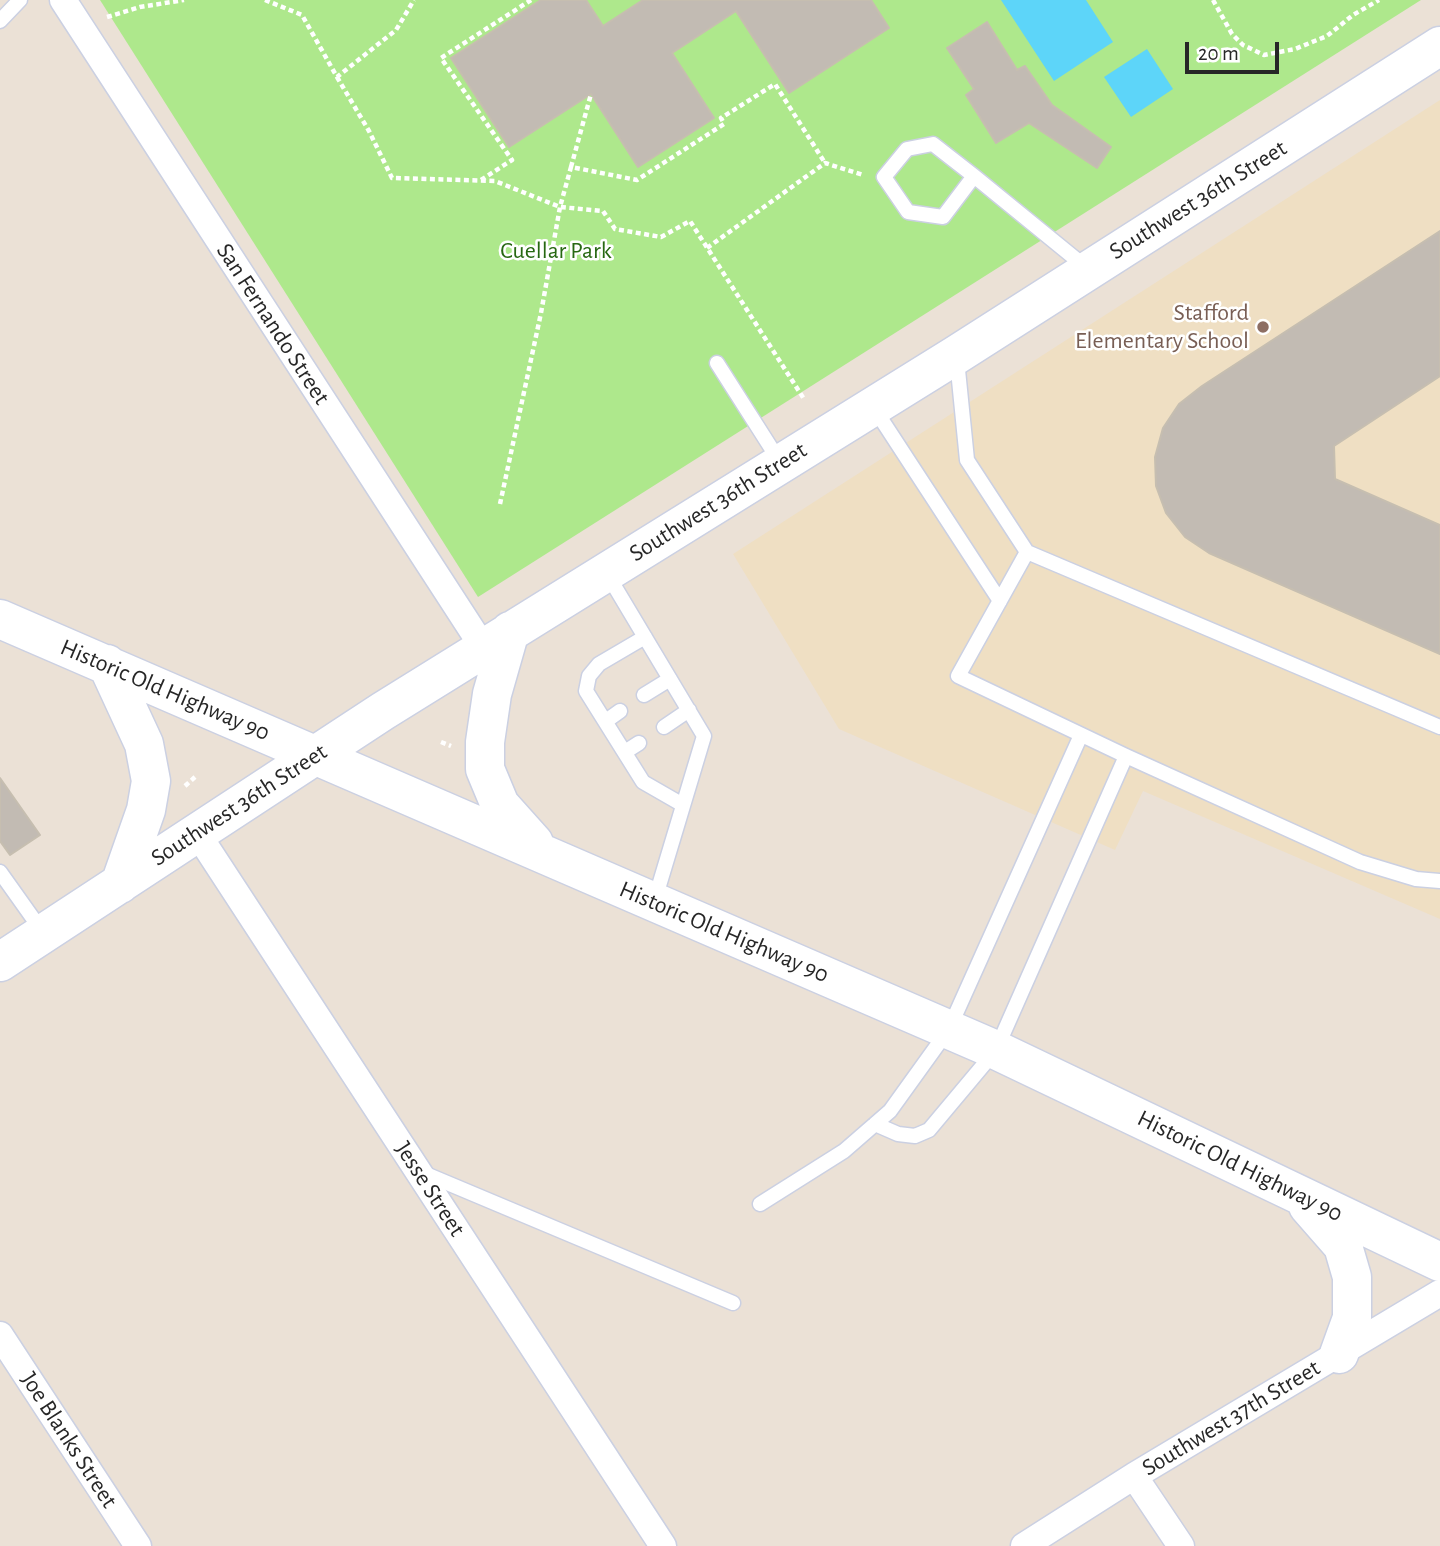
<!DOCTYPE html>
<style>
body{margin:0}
#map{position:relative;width:1440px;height:1546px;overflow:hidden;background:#ebe1d6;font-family:"Alegreya Sans",sans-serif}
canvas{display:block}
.scale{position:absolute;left:1185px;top:42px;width:94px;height:32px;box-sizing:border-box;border:4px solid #272727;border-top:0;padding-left:9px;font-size:21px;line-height:24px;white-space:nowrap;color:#272727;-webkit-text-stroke:5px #fff;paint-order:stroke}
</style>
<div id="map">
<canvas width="1440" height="1546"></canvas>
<div class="scale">20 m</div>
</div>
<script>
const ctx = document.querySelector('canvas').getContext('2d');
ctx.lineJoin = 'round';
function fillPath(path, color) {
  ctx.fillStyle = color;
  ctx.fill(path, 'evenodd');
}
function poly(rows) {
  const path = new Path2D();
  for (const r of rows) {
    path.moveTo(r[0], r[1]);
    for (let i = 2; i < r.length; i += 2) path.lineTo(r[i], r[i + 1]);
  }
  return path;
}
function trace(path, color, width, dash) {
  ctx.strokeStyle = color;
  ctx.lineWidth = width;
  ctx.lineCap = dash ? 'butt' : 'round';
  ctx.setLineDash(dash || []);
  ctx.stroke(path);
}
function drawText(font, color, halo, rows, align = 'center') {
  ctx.font = font + ' "Alegreya Sans",sans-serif';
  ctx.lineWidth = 5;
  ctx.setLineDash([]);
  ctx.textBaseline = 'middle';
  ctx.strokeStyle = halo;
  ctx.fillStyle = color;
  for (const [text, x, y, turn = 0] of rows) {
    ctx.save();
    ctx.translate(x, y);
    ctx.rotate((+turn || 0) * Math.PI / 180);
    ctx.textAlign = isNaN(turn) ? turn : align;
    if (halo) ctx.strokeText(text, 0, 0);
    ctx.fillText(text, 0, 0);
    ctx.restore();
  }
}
fillPath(poly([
 [1440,100,1440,919,1143,791,1115,850,839,729,733,554]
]), '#efdfc3');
fillPath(poly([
 [100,0,1421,0,478,597]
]), '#aee88c');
fillPath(poly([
 [1001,0,1086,0,1113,42,1054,81],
 [1147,49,1173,89,1131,117,1104,77]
]), '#5dd5f9');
const building = poly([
 [541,0,586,0,603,26,643,0,871,0,889,28,789,93,736,11,672,53,714,118,638,167,591,94,509,147,451,58,541,0],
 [987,22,1017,70,1025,66,1052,105,1111,147,1097,168,1029,123,996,143,966,95,974,89,947,48,987,22],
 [1440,231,1440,376,1334,446,1335,479,1440,525,1440,654,1209,553,1185,537,1166,513,1156,486,1155,457,1163,428,1179,404,1202,386,1440,231],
 [0,778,40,835,10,855,0,841,0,778]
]);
fillPath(building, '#c2bbb3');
trace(building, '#c6beb0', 2);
const lane = poly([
 [0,21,20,0],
 [974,176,943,217,908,212,884,177,907,149,933,144,974,176,1088,269],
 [957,360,967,460,1027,552,1440,727],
 [717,363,780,462],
 [874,408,1000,601],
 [1027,552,958,676,1126,756,1360,862,1416,879,1440,881],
 [606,572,704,736,655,899],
 [645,637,599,664,589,676,586,691,643,782,683,805],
 [644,695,670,679],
 [606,721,620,711],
 [664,727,689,710],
 [625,752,639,743],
 [0,872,42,931],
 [875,1124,898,1134,915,1136,929,1130,996,1050,1126,756],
 [421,1172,733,1303],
 [760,1204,844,1151,890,1111,949,1029,1081,735]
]);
const street = poly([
 [63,0,483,647],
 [197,833,663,1546],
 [0,1335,138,1546],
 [1134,1476,1181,1546],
 [1024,1546,1134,1476,1440,1293]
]);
const secondary = poly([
 [0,619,996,1050,1440,1262],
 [510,631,492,694,485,742,485,769,500,805,534,843],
 [107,664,144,744,151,781,146,810,120,884],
 [0,962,383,711,956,355,1440,46],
 [1308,1206,1343,1246,1352,1277,1352,1318,1339,1354]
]);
trace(lane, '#cbd0e2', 17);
trace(street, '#cbd0e2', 29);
trace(secondary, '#cbd0e2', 41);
trace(poly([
 [265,0,302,15,337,77,396,30,414,0],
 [1213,0,1232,34,1243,45,1264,55,1295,49,1327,36,1353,15,1379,0],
 [107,17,140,7,184,0],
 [337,77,369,131,392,178,495,181,560,207,603,211,615,229,661,237,690,221,804,399],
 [571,167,591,94],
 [481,180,512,160,441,58,531,0],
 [707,248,825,163,863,175],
 [500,504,541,313,560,207,571,167,637,180,724,124,721,118,775,84,825,163],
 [441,742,451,746],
 [185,786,195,777]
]), '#fff', 4.5, [5, 3.5]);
trace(lane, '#fff', 14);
trace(street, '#fff', 26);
trace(secondary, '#fff', 38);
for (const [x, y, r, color] of [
 [1263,327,7,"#8d6e63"]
]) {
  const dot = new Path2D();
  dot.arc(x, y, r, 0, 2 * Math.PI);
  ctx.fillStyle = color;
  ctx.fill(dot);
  trace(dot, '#fff', 2.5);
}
drawText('24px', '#272727', '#fff', [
 ["Southwest 36th Street",1198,200,-32],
 ["San Fernando Street",273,324,57],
 ["Southwest 36th Street",718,502,-32],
 ["Historic Old Highway 90",165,690,23],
 ["Southwest 36th Street",239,805,-33],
 ["Historic Old Highway 90",724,932,23],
 ["Historic Old Highway 90",1240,1166,26],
 ["Jesse Street",430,1189,57],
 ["Southwest 37th Street",1231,1418,-31],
 ["Joe Blanks Street",69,1440,57]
]);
drawText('24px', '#276812', '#fff', [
 ["Cuellar Park",556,251]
]);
drawText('24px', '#785e54', '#fff', [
 ["Stafford",1249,313],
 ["Elementary School",1249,341]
], 'right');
</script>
